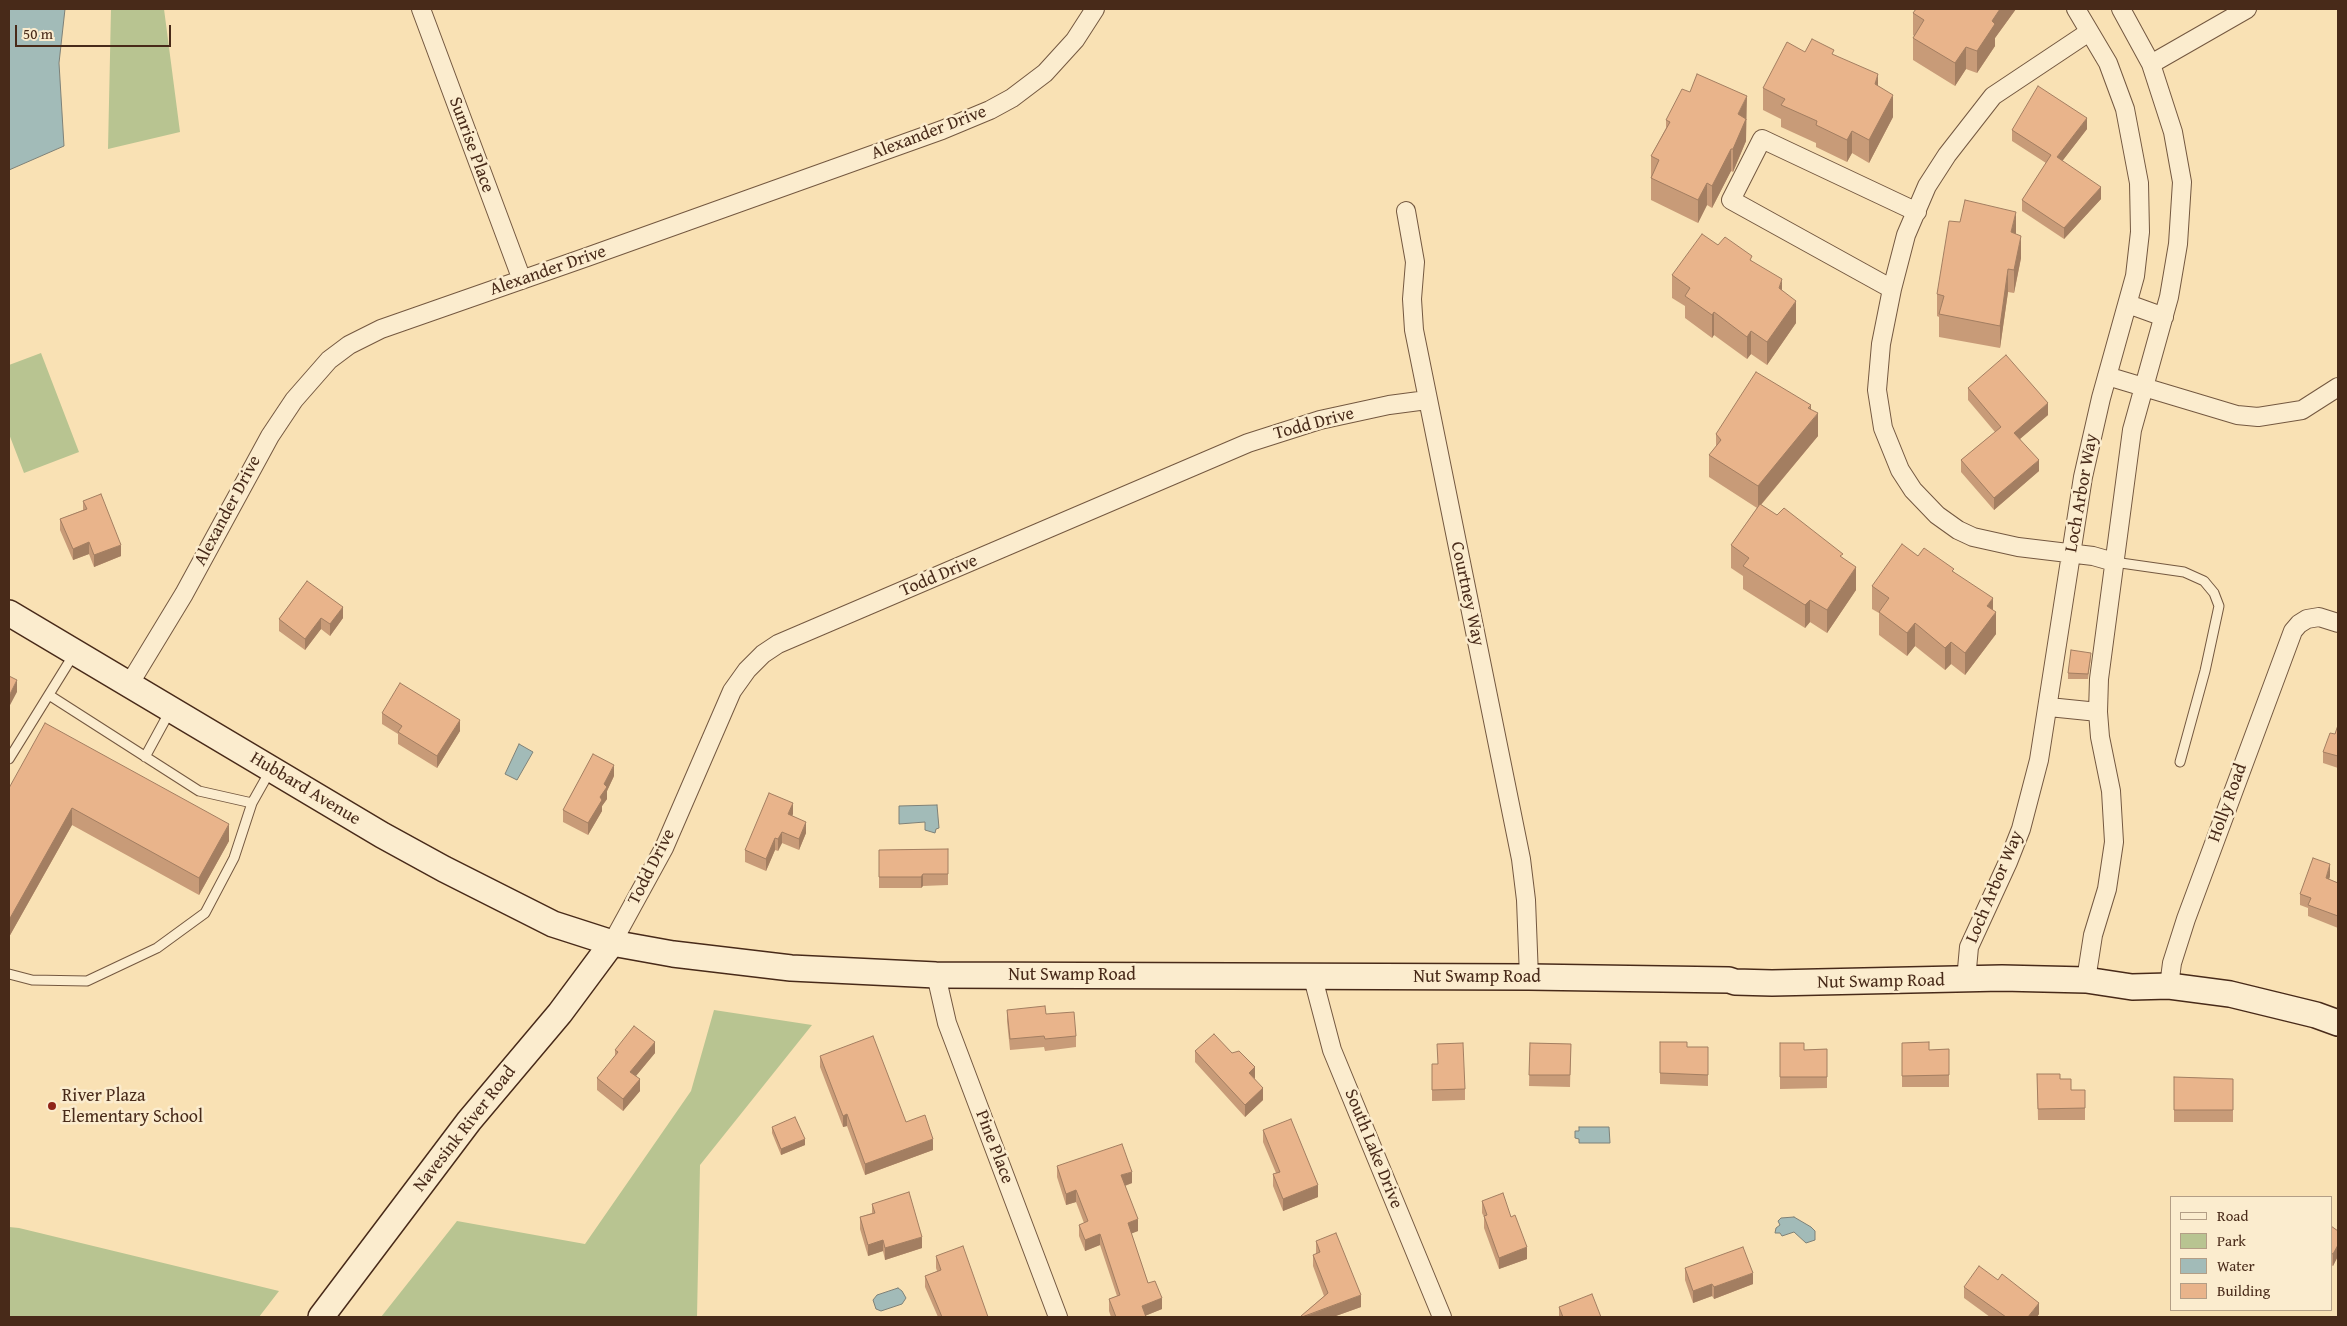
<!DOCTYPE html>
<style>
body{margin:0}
#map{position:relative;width:2347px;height:1326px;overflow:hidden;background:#f9e1b4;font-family:"Gentium Book Plus",serif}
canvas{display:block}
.frame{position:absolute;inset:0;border:10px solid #482a19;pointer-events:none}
.legend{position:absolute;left:2170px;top:1196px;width:162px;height:115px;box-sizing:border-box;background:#fbecce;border:1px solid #b39e86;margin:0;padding:6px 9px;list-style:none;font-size:15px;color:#482a19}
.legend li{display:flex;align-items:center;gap:10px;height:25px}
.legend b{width:25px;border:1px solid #b39e86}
.scale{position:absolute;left:15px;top:25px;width:156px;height:22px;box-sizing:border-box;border:2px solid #482a19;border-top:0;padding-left:6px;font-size:15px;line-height:18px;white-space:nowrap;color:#482a19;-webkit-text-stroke:4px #fbecce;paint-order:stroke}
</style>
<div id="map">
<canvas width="2347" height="1326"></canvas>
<div class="frame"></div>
<ul class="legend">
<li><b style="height:6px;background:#fbecce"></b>Road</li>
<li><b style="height:14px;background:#b8c491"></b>Park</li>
<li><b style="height:14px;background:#a2bbb8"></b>Water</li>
<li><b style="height:14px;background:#e9b48b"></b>Building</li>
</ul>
<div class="scale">50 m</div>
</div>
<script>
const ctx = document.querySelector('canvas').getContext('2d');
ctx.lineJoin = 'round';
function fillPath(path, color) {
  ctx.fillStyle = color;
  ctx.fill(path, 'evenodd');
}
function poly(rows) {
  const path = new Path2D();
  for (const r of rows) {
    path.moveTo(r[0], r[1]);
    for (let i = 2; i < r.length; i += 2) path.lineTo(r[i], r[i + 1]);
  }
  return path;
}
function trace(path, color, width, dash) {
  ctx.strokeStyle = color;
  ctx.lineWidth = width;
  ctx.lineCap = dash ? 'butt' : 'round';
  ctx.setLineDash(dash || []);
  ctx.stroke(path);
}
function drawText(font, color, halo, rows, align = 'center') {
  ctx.font = font + ' "Gentium Book Plus",serif';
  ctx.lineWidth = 5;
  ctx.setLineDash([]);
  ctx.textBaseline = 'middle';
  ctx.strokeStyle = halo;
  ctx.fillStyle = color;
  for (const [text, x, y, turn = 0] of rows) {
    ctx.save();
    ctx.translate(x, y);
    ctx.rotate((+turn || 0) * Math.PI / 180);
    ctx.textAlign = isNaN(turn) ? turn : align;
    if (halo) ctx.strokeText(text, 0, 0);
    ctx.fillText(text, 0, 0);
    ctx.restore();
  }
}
fillPath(poly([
 [111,9,164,9,180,132,108,149],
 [41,353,79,452,24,473,9,434,9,365],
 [714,1010,812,1025,700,1165,697,1317,381,1317,457,1221,585,1244,691,1091],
 [9,1227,19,1228,279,1291,259,1317,9,1317]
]), '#b8c491');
const water = poly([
 [9,9,65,9,59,63,64,146,9,170,9,9],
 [519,744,533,752,517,780,505,774,519,744],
 [937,805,939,828,936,829,935,833,925,830,925,822,899,824,899,806,937,805],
 [1579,1127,1609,1127,1610,1143,1579,1143,1579,1139,1575,1138,1575,1131,1579,1131,1579,1127],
 [1794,1217,1811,1227,1815,1231,1815,1240,1806,1243,1794,1232,1782,1236,1780,1233,1775,1233,1776,1228,1780,1225,1778,1221,1781,1218,1794,1217],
 [898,1288,902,1291,906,1298,902,1304,881,1311,876,1309,873,1300,877,1295,898,1288]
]);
fillPath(water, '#a2bbb8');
trace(water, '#7e8178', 1);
const lane = poly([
 [2114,562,2184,572,2204,581,2214,593,2219,606,2205,671,2180,762],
 [49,695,199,791,252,803,270,771],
 [145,757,170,711],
 [9,759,74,654],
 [9,974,32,980,87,981,157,948,205,913,234,858,252,803]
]);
const street = poly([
 [421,9,522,280],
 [2089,32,1993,96,1947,155,1927,186,1906,235,1892,289,1881,344,1877,390,1883,428,1900,470,1913,490,1937,515,1958,530,1973,537,2018,547,2093,556,2114,562],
 [2151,64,2247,9],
 [1406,211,1415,262,1412,299,1414,330,1521,859,1526,900,1529,977],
 [1892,289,1731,200,1762,139,1917,212],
 [2128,304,2164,317],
 [2107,376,2237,415,2258,417,2302,410,2338,387],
 [130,683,184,594,270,436,294,400,329,360,349,345,381,329,587,257,942,130,990,110,1012,98,1045,73,1075,40,1095,9],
 [2049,707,2098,712],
 [612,943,664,848,732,691,747,670,763,654,778,644,1248,443,1320,420,1389,405,1427,400],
 [936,975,947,1023,1058,1317],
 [1313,978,1332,1050,1442,1317],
 [1966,980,1969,947,2008,862,2021,829,2039,760,2083,477,2101,398,2135,276,2140,232,2139,183,2125,109,2108,63,2076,9],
 [2086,980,2093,935,2107,889,2114,842,2111,791,2100,737,2098,712,2099,679,2132,430,2169,297,2178,244,2182,182,2173,132,2151,64,2121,9],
 [2169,986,2172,963,2186,919,2293,631,2299,624,2307,619,2319,617,2338,623]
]);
const secondary = poly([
 [9,613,382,835,444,869,553,924,612,943,673,954,791,968,936,975,1529,977,1729,980,1735,982,1772,983,2002,978,2086,980,2132,987,2169,986,2230,994,2316,1015,2338,1023],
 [321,1317,469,1121,560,1013,612,943]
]);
trace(lane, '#745840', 11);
trace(street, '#745840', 20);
trace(secondary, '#482a19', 28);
trace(lane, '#fbecce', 9);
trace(street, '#fbecce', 18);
trace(secondary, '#fbecce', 25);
fillPath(poly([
 [1916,9,2016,9,1995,38,1995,46,1977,73,1966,69,1955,86,1913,60,1913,38,1914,36,1913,35,1913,13],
 [1805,52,1834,55,1878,86,1893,117,1869,163,1852,153,1847,162,1816,147,1816,143,1781,127,1781,119,1763,110,1763,88],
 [1747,119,1746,120,1746,141,1733,172,1731,171,1712,208,1707,205,1698,223,1651,200,1651,156,1666,128,1666,120],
 [2087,129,2062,161,2101,199,2064,239,2022,211,2022,200,2046,163,2012,141,2012,130],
 [2016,234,2021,258,2014,293,2008,292,2000,348,1939,337,1939,317,1937,316,1937,294],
 [1718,245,1752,261,1782,290,1796,323,1767,365,1751,354,1747,359,1714,335,1712,338,1685,318,1685,306,1672,298,1672,275],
 [1968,388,2048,415,2020,439,2039,471,1994,510,1961,472,1961,460,1995,432,1968,400],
 [1811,409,1818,436,1761,505,1843,559,1856,590,1827,633,1810,622,1805,628,1743,589,1743,576,1731,568,1731,545,1757,508,1709,477,1709,455,1716,447,1716,434],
 [83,501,121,556,94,567,89,554,73,560,60,530,60,519,83,510],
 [1918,556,1954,572,1993,610,1996,634,1965,675,1951,664,1945,670,1915,646,1907,656,1879,635,1879,613,1872,609,1872,586],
 [307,581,343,618,330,636,321,629,305,650,279,631,279,619],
 [2091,658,2088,679,2068,679,2068,673],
 [382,713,460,731,437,768,398,744,398,734,382,724],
 [2338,725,2338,768,2323,763,2323,752,2335,734],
 [614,776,607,791,607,799,602,806,602,811,588,835,563,822,563,810],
 [9,788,229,841,199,895,72,825,9,937],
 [793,814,792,816,806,833,799,850,782,843,778,851,775,850,766,871,745,862,745,850],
 [948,849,948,885,923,886,921,888,879,888,879,850],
 [2330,876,2329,879,2338,883,2338,928,2308,916,2308,908,2300,905,2300,894],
 [1007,1010,1046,1014,1076,1036,1076,1047,1045,1051,1044,1047,1010,1050,1007,1021],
 [1660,1042,1687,1047,1708,1047,1708,1086,1660,1084],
 [1530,1043,1571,1044,1570,1087,1529,1086],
 [1780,1043,1804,1050,1827,1049,1827,1088,1780,1089],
 [1902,1043,1929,1050,1949,1049,1949,1087,1902,1087],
 [615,1050,655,1053,636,1076,640,1091,623,1111,597,1090,597,1078,615,1057],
 [1195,1051,1232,1053,1255,1079,1263,1100,1245,1117,1195,1062],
 [820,1056,906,1122,933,1150,865,1175,847,1126,843,1127,820,1067],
 [1438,1064,1465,1089,1465,1100,1432,1101,1432,1076],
 [2037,1074,2060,1079,2071,1090,2085,1090,2085,1120,2038,1120],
 [2174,1077,2233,1079,2233,1122,2174,1122],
 [772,1127,805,1145,781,1155,772,1133],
 [1263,1130,1318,1197,1283,1211,1273,1186,1273,1174,1276,1173,1263,1142],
 [1057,1166,1132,1183,1125,1186,1138,1231,1131,1233,1148,1283,1162,1309,1145,1316,1146,1317,1111,1317,1109,1311,1109,1299,1117,1296,1100,1245,1085,1251,1079,1236,1079,1225,1084,1223,1076,1202,1066,1205,1057,1177],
 [1482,1201,1511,1217,1527,1259,1499,1269,1484,1228,1484,1217,1482,1213],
 [872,1204,922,1248,885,1260,883,1251,868,1256,860,1229,860,1217,872,1213],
 [2331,1226,2338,1231,2338,1256,2333,1266,2331,1265],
 [1316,1241,1361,1307,1333,1317,1301,1317,1301,1316,1324,1296,1313,1266,1313,1255,1316,1254],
 [936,1256,988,1317,938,1317,925,1287,925,1276,937,1271,936,1268],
 [1685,1268,1753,1284,1714,1299,1712,1296,1693,1303,1685,1280],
 [1964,1287,2039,1314,2037,1317,1990,1317,1964,1298],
 [1559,1307,1601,1317,1559,1317]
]), '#c89b78');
fillPath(poly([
 [2000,9,2016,9,1995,38,1995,46,1977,73,1977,51,1992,21],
 [1966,47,1966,69,1955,86,1955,63],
 [1878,74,1878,97,1875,84],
 [1893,95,1893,117,1869,163,1869,140],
 [1747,96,1746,141,1733,172,1733,149,1738,114],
 [2087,118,2087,129,2057,168,2057,157],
 [1852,131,1852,153,1847,162,1847,140],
 [1731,149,1731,171,1712,208,1712,186],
 [1707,183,1707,205,1698,223,1698,200],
 [2101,187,2101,199,2064,239,2064,228],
 [2016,212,2016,235,2011,232],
 [2021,236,2021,258,2014,293,2014,270],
 [2008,269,2008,292,2000,348,2000,326],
 [1782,279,1782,301,1779,288],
 [1796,301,1796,323,1767,365,1767,342],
 [1714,312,1714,335,1712,338,1712,315],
 [1751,331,1751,354,1747,359,1747,337],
 [2048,403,2048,415,2014,444,2014,433],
 [1811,405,1811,422,1818,413,1818,436,1758,508,1758,486],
 [2039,460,2039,471,1994,510,1994,498],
 [89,542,89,554,73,560,73,549],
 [121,545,121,556,94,567,94,555],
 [1856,567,1856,590,1827,633,1827,610],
 [1993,598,1993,616,1996,612,1996,634,1965,675,1965,653,1987,606],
 [1810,600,1810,622,1805,628,1805,605],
 [343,607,343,618,330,636,330,624],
 [321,618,321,629,305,650,305,639],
 [1915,623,1915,646,1907,656,1907,633],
 [1951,642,1951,664,1945,670,1945,648],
 [17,680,17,692,9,707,9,696],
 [460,720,460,731,437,768,437,756],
 [614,765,614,776,607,791,607,799,602,806,602,811,588,835,588,823,600,797,604,784],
 [793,803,793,814,788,826,788,814],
 [72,808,72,825,9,937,9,920],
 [806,822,806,833,799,850,799,839],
 [229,824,229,841,199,895,199,878],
 [782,832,782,843,778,851,778,839],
 [775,838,775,850,766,871,766,859],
 [2330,864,2330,876,2326,890,2326,878],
 [923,874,923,886,921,888,921,877],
 [655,1042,655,1053,630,1083,630,1072],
 [1255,1067,1255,1079,1249,1073],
 [640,1079,640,1091,623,1111,623,1099],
 [1263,1088,1263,1100,1245,1117,1245,1105],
 [847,1114,847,1126,843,1127,843,1116],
 [805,1139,805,1145,781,1155,781,1149],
 [933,1139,933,1150,865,1175,865,1164],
 [1132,1172,1132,1183,1121,1187,1121,1175],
 [1318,1185,1318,1197,1283,1211,1283,1199],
 [1076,1190,1076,1202,1066,1205,1066,1194],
 [1138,1219,1138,1231,1128,1235,1128,1223],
 [1100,1234,1100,1245,1085,1251,1085,1240],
 [922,1237,922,1248,885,1260,885,1248],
 [883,1240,883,1251,868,1256,868,1245],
 [2338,1245,2338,1256,2333,1266,2333,1254],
 [1527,1247,1527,1259,1499,1269,1499,1258],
 [1753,1273,1753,1284,1714,1299,1714,1287],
 [1712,1284,1712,1296,1693,1303,1693,1291],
 [1361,1295,1361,1307,1333,1317,1304,1317],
 [1162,1298,1162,1309,1142,1317,1142,1306],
 [2039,1303,2039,1314,2037,1317,2028,1317]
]), '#a37e61');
const building = poly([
 [1916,9,2000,9,1992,21,1995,24,1977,51,1966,47,1955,63,1913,38,1924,20,1913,13,1916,9],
 [1812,39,1834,50,1832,54,1878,74,1875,84,1893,95,1869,140,1852,131,1847,140,1816,125,1817,121,1781,105,1785,99,1763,88,1787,42,1805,52,1812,39],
 [1697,74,1747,96,1738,114,1746,119,1733,149,1731,149,1712,186,1707,183,1698,200,1651,178,1659,160,1651,156,1670,122,1666,120,1682,89,1690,92,1697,74],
 [2038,86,2087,118,2057,157,2101,187,2064,228,2022,200,2051,155,2012,130,2038,86],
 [1965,200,2016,212,2011,232,2021,236,2014,270,2008,269,2000,326,1939,314,1944,296,1937,294,1949,221,1960,222,1965,200],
 [1702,234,1718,245,1725,237,1752,256,1750,260,1782,279,1779,288,1796,301,1767,342,1751,331,1747,337,1714,312,1712,315,1685,296,1690,288,1672,275,1702,234],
 [2006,355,2048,403,2014,433,2039,460,1994,498,1961,460,2001,427,1968,388,2006,355],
 [1756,372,1811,405,1808,408,1818,413,1758,486,1709,455,1721,440,1716,434,1756,372],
 [101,494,121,545,94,555,89,542,73,549,60,519,87,509,83,501,101,494],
 [1760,504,1777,515,1784,508,1843,554,1840,556,1856,567,1827,610,1810,600,1805,605,1743,566,1749,558,1731,545,1760,504],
 [1902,544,1918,556,1924,548,1954,569,1952,571,1993,598,1987,606,1996,612,1965,653,1951,642,1945,648,1915,623,1907,633,1879,612,1889,598,1872,586,1902,544],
 [307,581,343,607,330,624,321,618,305,639,279,619,307,581],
 [2071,650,2091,653,2088,674,2068,673,2071,650],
 [9,676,17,680,9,696,9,676],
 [400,683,460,720,437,756,398,732,402,726,382,713,400,683],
 [45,723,229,824,199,878,72,808,9,920,9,788,45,723],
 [2338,725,2338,756,2323,752,2330,733,2335,734,2338,725],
 [593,754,614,765,604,784,607,787,600,797,602,800,588,823,563,810,593,754],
 [769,793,793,803,788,814,806,822,799,839,782,832,778,839,775,838,766,859,745,850,769,793],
 [948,849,948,874,923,874,921,877,879,877,879,850,948,849],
 [2313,858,2330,864,2326,878,2338,883,2338,916,2308,905,2311,898,2300,894,2313,858],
 [1045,1006,1046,1014,1074,1012,1076,1036,1045,1039,1044,1036,1010,1039,1007,1010,1045,1006],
 [634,1026,655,1042,630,1072,640,1079,623,1099,597,1078,618,1052,615,1050,634,1026],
 [1214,1034,1232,1053,1239,1051,1255,1067,1249,1073,1263,1088,1245,1105,1195,1051,1214,1034],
 [873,1036,906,1122,925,1115,933,1139,865,1164,847,1114,843,1116,820,1056,873,1036],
 [1660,1042,1687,1042,1687,1047,1708,1047,1708,1075,1660,1073,1660,1042],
 [1929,1042,1929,1050,1949,1049,1949,1075,1902,1076,1902,1043,1929,1042],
 [1463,1043,1465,1089,1432,1090,1432,1064,1438,1064,1437,1044,1463,1043],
 [1530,1043,1571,1044,1570,1075,1529,1075,1530,1043],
 [1780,1043,1804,1043,1804,1050,1827,1049,1827,1077,1780,1077,1780,1043],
 [2037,1074,2060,1074,2060,1079,2071,1079,2071,1090,2085,1090,2085,1108,2038,1109,2037,1074],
 [2174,1077,2233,1079,2233,1110,2174,1110,2174,1077],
 [795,1117,805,1139,781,1149,772,1127,795,1117],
 [1291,1119,1318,1185,1283,1199,1273,1174,1280,1172,1263,1130,1291,1119],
 [1122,1144,1132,1172,1121,1175,1138,1219,1128,1223,1148,1283,1155,1281,1162,1298,1142,1306,1146,1317,1116,1317,1109,1299,1120,1295,1100,1234,1085,1240,1079,1225,1088,1221,1076,1190,1066,1194,1057,1166,1122,1144],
 [909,1192,922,1237,885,1248,883,1240,868,1245,860,1217,875,1213,872,1204,909,1192],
 [1503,1193,1511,1217,1515,1215,1527,1247,1499,1258,1484,1216,1487,1215,1482,1201,1503,1193],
 [2331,1226,2338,1231,2338,1245,2333,1254,2331,1253,2331,1226],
 [1336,1233,1361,1295,1302,1317,1301,1316,1328,1293,1313,1255,1320,1252,1316,1241,1336,1233],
 [963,1246,988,1317,942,1317,925,1276,941,1270,936,1256,963,1246],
 [1743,1247,1753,1273,1714,1287,1712,1284,1693,1291,1685,1268,1743,1247],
 [1979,1266,1998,1280,2002,1274,2039,1303,2028,1317,2006,1317,1964,1287,1979,1266],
 [1592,1294,1601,1317,1563,1317,1559,1307,1592,1294]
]);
fillPath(building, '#e9b48b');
trace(building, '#a37e61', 1);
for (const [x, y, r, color] of [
 [52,1106,5,"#8f2418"]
]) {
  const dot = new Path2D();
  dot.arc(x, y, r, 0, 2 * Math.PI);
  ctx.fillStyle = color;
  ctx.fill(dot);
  trace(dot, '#fbecce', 2);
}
drawText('18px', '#482a19', '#fbecce', [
 ["Alexander Drive",929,133,-21],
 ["Sunrise Place",471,145,70],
 ["Alexander Drive",548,271,-19],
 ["Todd Drive",1314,424,-15],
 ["Loch Arbor Way",2082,493,-80],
 ["Alexander Drive",228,511,-62],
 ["Todd Drive",939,576,-23],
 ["Courtney Way",1467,594,78],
 ["Hubbard Avenue",305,789,31],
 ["Holly Road",2228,803,-70],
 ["Todd Drive",652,867,-63],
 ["Loch Arbor Way",1995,887,-67],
 ["Nut Swamp Road",1072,975],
 ["Nut Swamp Road",1477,977],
 ["Nut Swamp Road",1881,982,-1],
 ["Navesink River Road",465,1129,-52],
 ["Pine Place",994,1147,69],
 ["South Lake Drive",1373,1149,68]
]);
drawText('18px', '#482a19', '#fbecce', [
 ["River Plaza",62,1096],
 ["Elementary School",62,1117]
], 'left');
</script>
